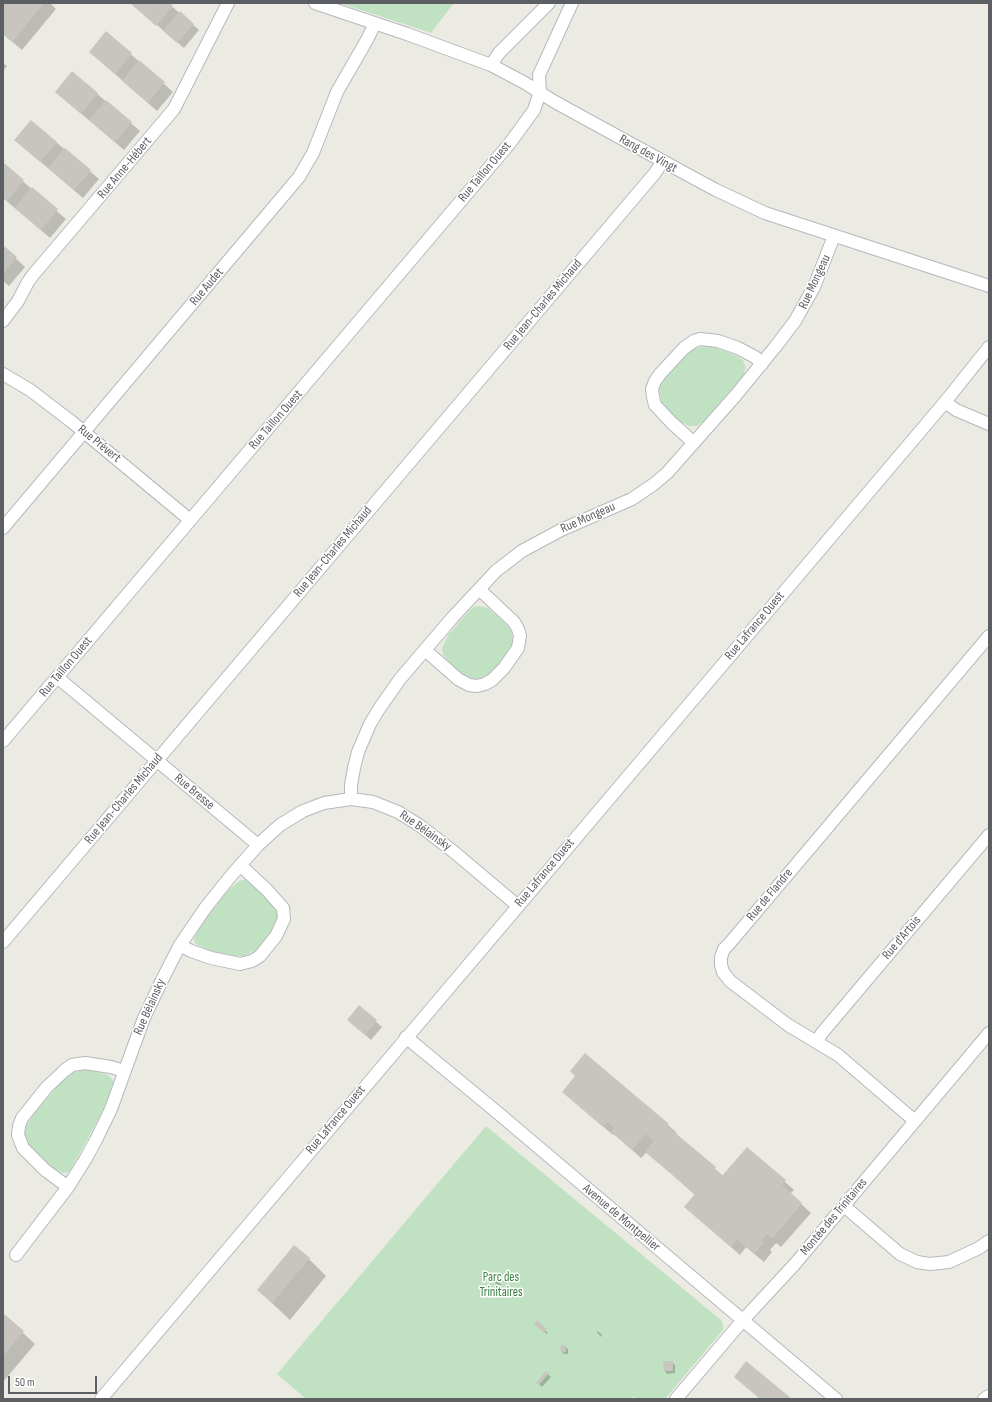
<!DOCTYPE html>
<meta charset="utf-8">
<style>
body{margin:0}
#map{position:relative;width:992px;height:1402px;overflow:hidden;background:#ecebe3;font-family:"Sofia Sans Condensed",sans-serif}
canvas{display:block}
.frame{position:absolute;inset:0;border:4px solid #5b5e62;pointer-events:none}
.scale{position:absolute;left:8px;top:1376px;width:89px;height:18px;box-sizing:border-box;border:2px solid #5b5e62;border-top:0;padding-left:5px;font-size:12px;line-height:14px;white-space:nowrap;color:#5b5e62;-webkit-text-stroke:3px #fff;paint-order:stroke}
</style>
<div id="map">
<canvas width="992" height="1402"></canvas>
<div class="frame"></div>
<div class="scale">50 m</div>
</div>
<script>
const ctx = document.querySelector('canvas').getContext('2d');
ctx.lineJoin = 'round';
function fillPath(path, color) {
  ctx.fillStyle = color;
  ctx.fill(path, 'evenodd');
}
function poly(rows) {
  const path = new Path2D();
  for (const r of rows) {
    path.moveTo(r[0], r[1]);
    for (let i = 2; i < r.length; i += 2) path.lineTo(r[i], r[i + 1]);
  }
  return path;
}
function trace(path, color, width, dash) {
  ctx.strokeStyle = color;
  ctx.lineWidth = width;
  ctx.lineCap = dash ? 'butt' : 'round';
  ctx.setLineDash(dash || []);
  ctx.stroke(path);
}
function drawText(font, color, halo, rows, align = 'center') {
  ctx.font = font + ' "Sofia Sans Condensed",sans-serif';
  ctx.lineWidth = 3;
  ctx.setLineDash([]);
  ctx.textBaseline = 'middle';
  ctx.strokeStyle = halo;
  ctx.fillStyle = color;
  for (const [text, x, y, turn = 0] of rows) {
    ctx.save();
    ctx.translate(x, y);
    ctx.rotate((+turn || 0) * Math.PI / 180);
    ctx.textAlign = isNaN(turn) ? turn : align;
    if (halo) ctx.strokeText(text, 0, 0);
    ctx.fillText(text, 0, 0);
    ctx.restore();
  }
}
fillPath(poly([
 [340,3,454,3,431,33],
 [704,346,717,348,733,354,743,360,746,368,743,376,705,420,697,426,689,426,679,421,662,404,659,390,663,380,689,353,693,349],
 [479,606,488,608,507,625,511,630,513,641,511,650,493,672,483,678,472,679,467,678,461,673,451,664,443,655,442,648,448,635,470,610,474,607],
 [241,880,245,880,255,887,272,904,277,912,277,921,271,933,256,950,244,956,231,956,221,954,212,952,197,945,195,943,194,939,200,927,224,895,233,886],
 [88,1069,108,1075,113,1080,113,1083,104,1108,80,1153,69,1172,63,1173,56,1170,33,1150,26,1140,24,1132,28,1123,35,1112,62,1081,74,1072],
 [486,1126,721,1320,723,1324,723,1330,665,1399,640,1399,633,1397,628,1399,306,1399,277,1374]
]), '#c1e2c2');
fillPath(poly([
 [3,3,50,3,56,9,22,50,3,34],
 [131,3,168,3,199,30,184,48],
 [106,32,173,92,157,111,99,60],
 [3,63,7,66,3,71],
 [72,72,140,131,124,150,65,100],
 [15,140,56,142,99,179,83,198],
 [3,164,66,219,50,238,3,198],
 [3,246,25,267,9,286,3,281],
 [359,1007,382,1027,371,1040,354,1025],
 [572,1100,668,1125,677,1133,676,1135,723,1176,747,1148,794,1190,790,1194,811,1213,781,1247,776,1243,770,1250,772,1252,764,1262,746,1247,740,1255,685,1207,695,1195,647,1152,641,1158,614,1134,613,1135],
 [309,1259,326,1276,290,1320,258,1290],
 [497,1280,501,1284,499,1287,494,1282],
 [3,1315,35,1344,3,1382],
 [537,1322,548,1333,547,1334,535,1324],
 [598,1331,602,1335,601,1337,597,1332],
 [565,1347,568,1349,568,1354,564,1354,562,1352],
 [672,1362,675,1365,675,1373,667,1374,665,1371],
 [546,1372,551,1377,542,1387,538,1383]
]), '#0003');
fillPath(poly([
 [3,3,44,3,12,42,3,34],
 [130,3,170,3,173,6,156,26],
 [180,11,194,24,177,43,163,31],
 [106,31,132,53,115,74,89,52],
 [139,60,165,82,148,103,122,81],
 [72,71,98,93,81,114,55,92],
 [106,100,132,122,115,142,89,120],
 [31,120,57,142,40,162,14,140],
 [65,148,91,170,74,190,48,168],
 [3,162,24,180,7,201,3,198],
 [32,187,58,209,41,230,15,208],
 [3,245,17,257,3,274],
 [359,1005,377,1020,365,1035,347,1020],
 [585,1053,669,1124,667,1126,716,1167,714,1169,722,1176,747,1147,786,1180,782,1185,802,1203,772,1239,767,1234,761,1241,763,1243,754,1254,737,1239,731,1247,684,1207,695,1194,645,1152,654,1141,646,1134,632,1150,611,1132,614,1128,607,1122,603,1127,562,1092,575,1076,570,1071],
 [294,1245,310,1258,272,1303,257,1290],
 [3,1313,24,1331,3,1356],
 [537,1320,546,1329,544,1333,534,1324],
 [565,1345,566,1352,561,1352,560,1346],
 [663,1361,673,1361,673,1371,664,1371],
 [746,1361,792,1399,760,1399,734,1377],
 [546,1371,549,1373,539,1385,536,1383]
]), '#c8c5c0');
const minor = poly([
 [315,3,407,34,491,65,525,83,555,102,690,176,716,190,765,213,989,286],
 [491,65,499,53,549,3],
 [3,321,18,301,28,282,33,275,174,109,228,3],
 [3,374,30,390,72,422,190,520],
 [945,402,956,410,989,424],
 [694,443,672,423,655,405,653,397,652,389,655,381,660,374,684,348,694,341,700,339,718,341,738,348,755,357,762,364],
 [3,528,299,177,313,153,337,92,368,38,375,23],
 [425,650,458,679,469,685,477,686,485,684,492,680,504,668,518,648,520,636,518,629,514,622,479,589],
 [57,677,258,845],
 [3,741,510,143,534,110,540,92,539,75,572,3],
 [351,799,351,785,354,768,358,752,370,724,379,709,400,679,453,617,496,571,522,551,561,530,632,499,654,484,667,473,736,395,776,346,795,321,814,287,834,236],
 [3,942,655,173,662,162],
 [180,945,191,951,211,958,240,964,252,961,260,956,276,936,284,919,283,908,267,890,240,865],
 [406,1037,498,1113,836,1399],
 [816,1042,822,1033,989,835],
 [915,1121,838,1055,788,1025,730,981,723,972,721,965,721,957,724,949,729,944,989,636],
 [68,1187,45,1170,23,1148,18,1135,19,1126,22,1118,46,1088,65,1070,72,1065,85,1063,111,1067,124,1071],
 [844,1206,900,1254,917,1262,930,1264,949,1262,979,1248,989,1241],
 [16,1255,68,1187,85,1160,96,1140,111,1109,144,1018,162,980,180,945,206,907,230,877,258,845,280,825,303,811,324,803,351,799,373,802,398,812,419,825,454,852,518,906],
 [101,1399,945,402,989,347],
 [676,1399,743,1320,794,1265,989,1033],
 [984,1399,989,1396]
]);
trace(minor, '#b5b8bc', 14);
trace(minor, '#fff', 12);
drawText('13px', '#5b5e62', '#fff', [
 ["Rang des Vingt",648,154,29],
 ["Rue Anne-Hébert",125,168,-50],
 ["Rue Taillon Ouest",485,172,-50],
 ["Rue Mongeau",815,282,-65],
 ["Rue Audet",207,287,-50],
 ["Rue Jean-Charles Michaud",543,305,-50],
 ["Rue Taillon Ouest",276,420,-49],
 ["Rue Prévert",99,444,39],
 ["Rue Mongeau",588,518,-24],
 ["Rue Jean-Charles Michaud",333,552,-50],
 ["Rue Lafrance Ouest",755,626,-50],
 ["Rue Taillon Ouest",66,667,-50],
 ["Rue Bresse",194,792,40],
 ["Rue Jean-Charles Michaud",124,799,-50],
 ["Rue Bélainsky",425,831,35],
 ["Rue Lafrance Ouest",545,873,-50],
 ["Rue de Flandre",770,895,-50],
 ["Rue d'Artois",902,938,-50],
 ["Rue Bélainsky",150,1007,-66],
 ["Rue Lafrance Ouest",336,1120,-50],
 ["Montée des Trinitaires",834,1217,-50],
 ["Avenue de Montpellier",621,1218,40]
]);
drawText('13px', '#3c8042', '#fff', [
 ["Parc des",501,1278],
 ["Trinitaires",501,1293]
]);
</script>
